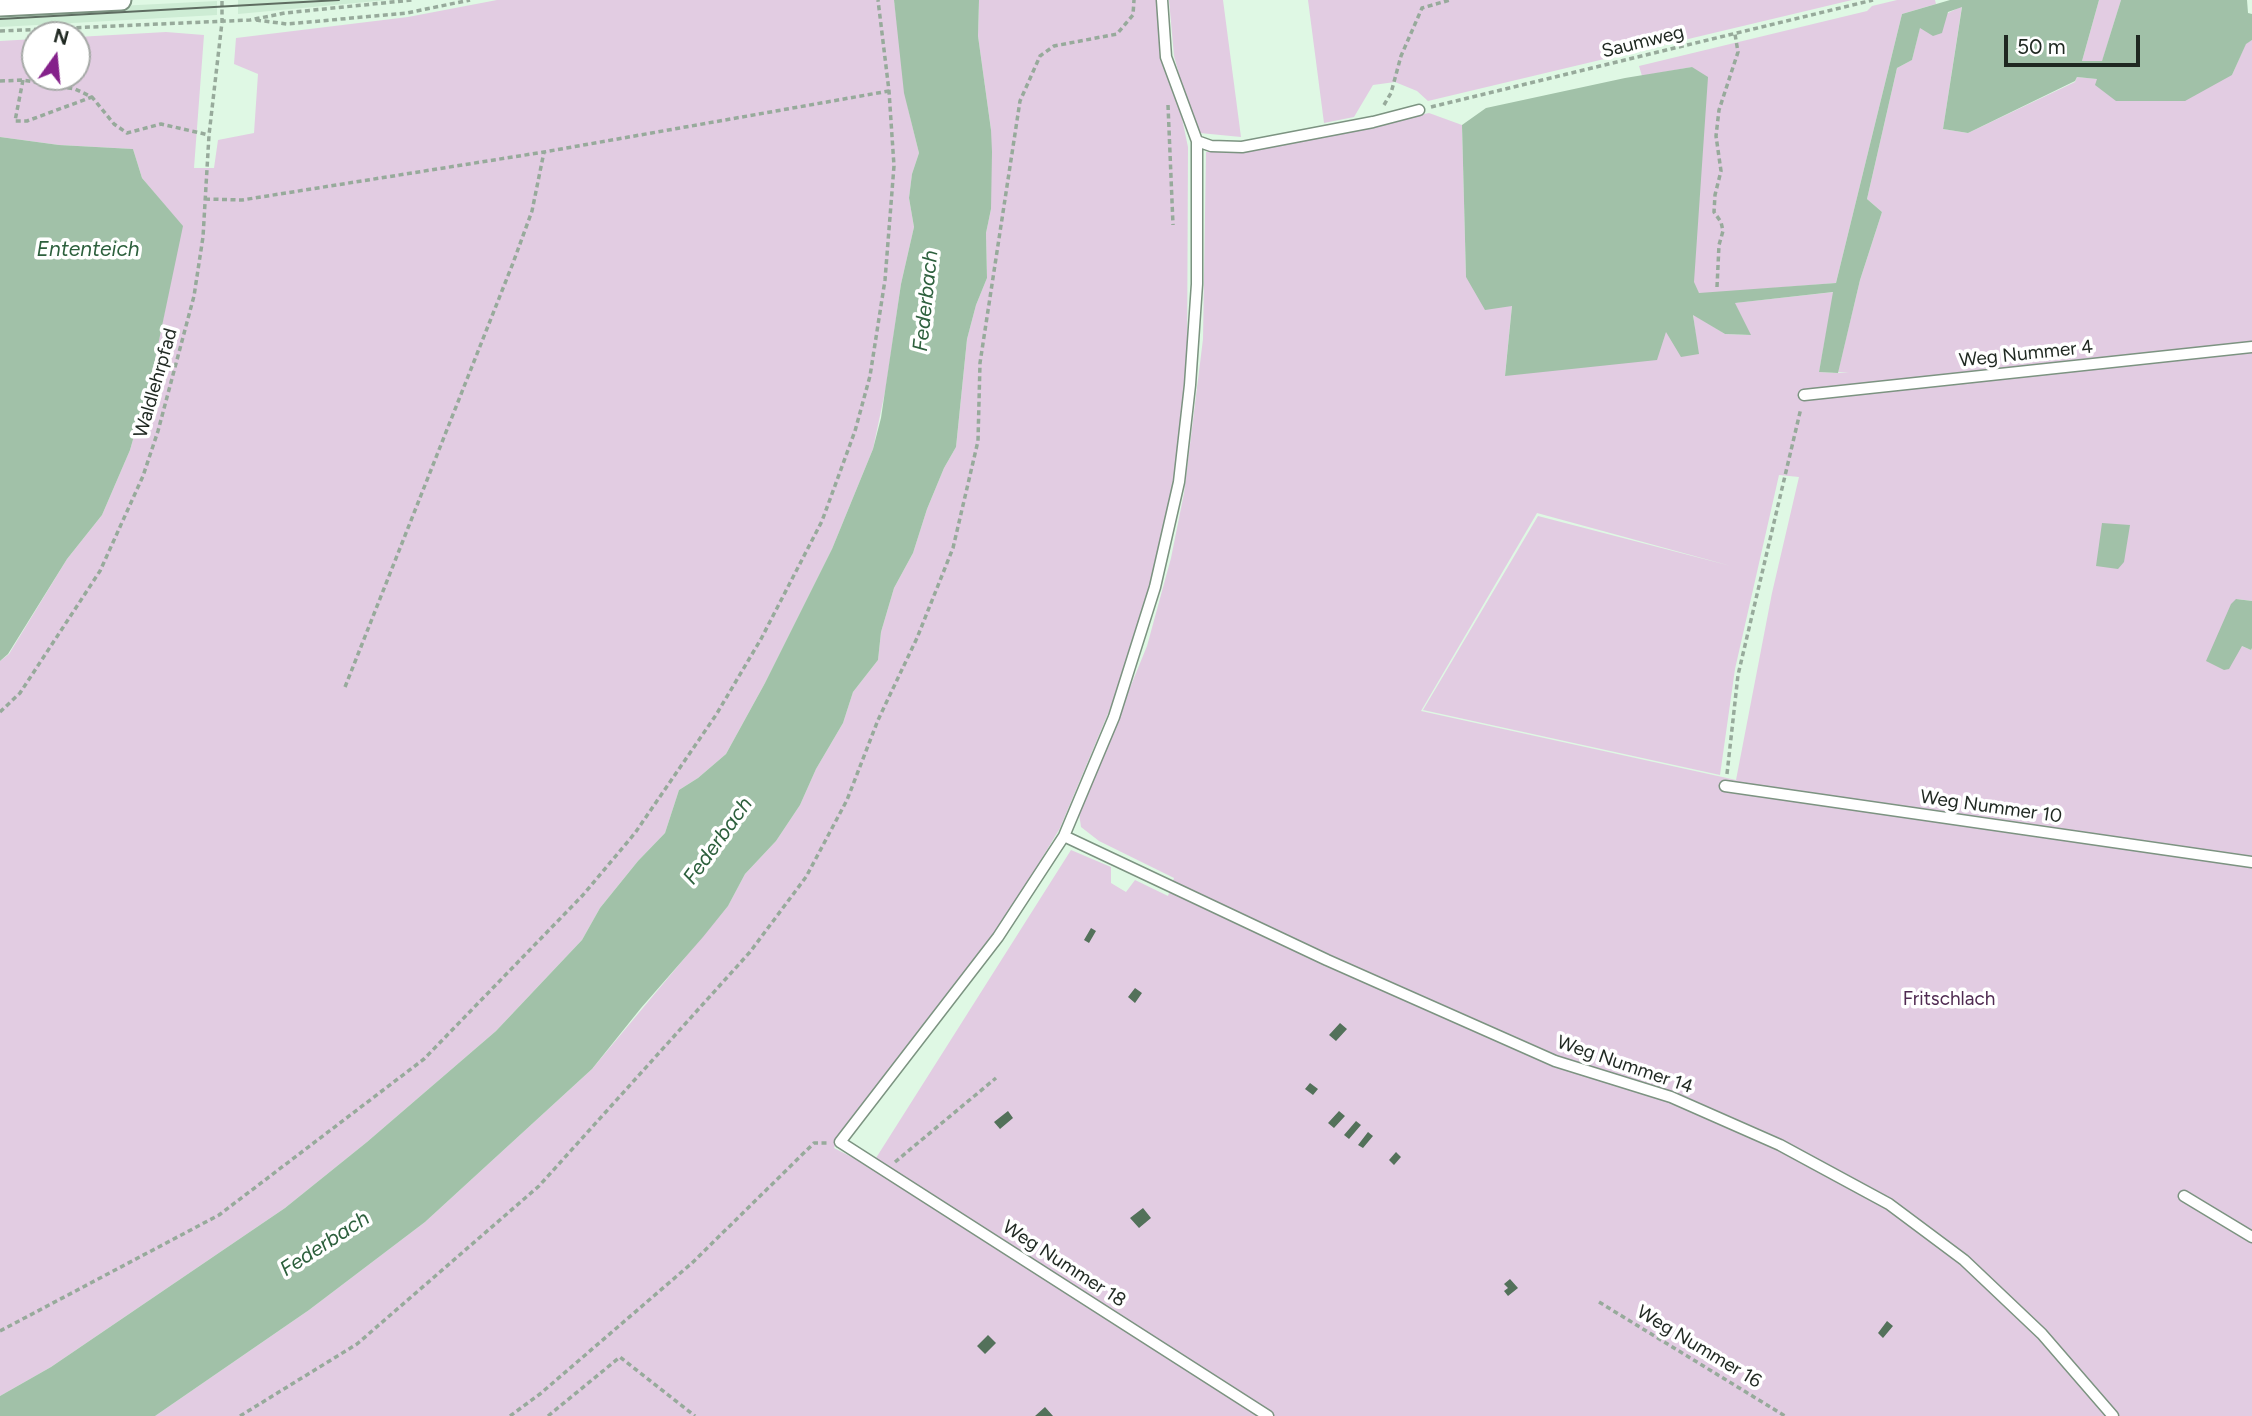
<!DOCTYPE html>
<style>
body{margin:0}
#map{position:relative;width:2252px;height:1416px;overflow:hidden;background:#dff8e4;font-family:Figtree,sans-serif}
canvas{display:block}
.north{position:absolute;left:21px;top:21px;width:70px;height:70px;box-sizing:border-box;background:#fff;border:2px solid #a5a9a6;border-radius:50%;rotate:15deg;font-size:19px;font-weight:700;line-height:28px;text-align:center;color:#1f2821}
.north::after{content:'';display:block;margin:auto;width:24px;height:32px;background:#84218a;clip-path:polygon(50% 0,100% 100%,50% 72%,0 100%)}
.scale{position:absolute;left:2004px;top:35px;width:136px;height:32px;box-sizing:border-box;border:4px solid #1f2821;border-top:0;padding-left:9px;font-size:21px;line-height:24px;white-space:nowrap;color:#1f2821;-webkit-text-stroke:5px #fff;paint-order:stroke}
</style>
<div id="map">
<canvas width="2252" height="1416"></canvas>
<div class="north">N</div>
<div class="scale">50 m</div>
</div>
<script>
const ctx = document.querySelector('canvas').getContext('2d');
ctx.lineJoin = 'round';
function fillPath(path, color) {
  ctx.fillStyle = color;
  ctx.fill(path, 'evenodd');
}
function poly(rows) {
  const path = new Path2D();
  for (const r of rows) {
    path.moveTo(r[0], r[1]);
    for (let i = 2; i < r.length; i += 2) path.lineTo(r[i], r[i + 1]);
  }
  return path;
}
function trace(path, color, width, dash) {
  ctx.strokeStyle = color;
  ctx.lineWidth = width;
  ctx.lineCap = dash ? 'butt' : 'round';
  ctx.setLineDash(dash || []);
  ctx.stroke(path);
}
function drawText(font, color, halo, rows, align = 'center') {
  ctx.font = font + ' Figtree,sans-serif';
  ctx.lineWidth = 7;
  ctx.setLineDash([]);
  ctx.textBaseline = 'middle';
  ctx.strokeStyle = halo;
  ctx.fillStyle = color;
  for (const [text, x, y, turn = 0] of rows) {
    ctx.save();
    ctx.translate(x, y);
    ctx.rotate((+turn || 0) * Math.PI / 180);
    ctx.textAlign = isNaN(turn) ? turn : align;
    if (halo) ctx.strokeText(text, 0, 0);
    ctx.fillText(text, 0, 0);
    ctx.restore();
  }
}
fillPath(poly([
 [238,0,388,0,238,14],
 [217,1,217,15,0,27,0,12]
]), '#cdecd4');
fillPath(poly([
 [497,0,894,0,908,108,919,153,912,174,909,198,914,227,901,284,886,387,873,449,832,549,765,683,726,754,698,778,679,790,665,833,638,861,600,908,582,940,496,1031,367,1142,285,1208,51,1367,0,1396,0,661,9,654,67,559,102,515,130,450,153,369,182,226,142,178,133,149,59,145,0,137,0,41,35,39,35,77,77,77,77,37,166,32,204,35,194,168,214,168,218,140,254,133,258,74,234,64,236,38,408,17],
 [979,0,1157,0,1188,147,1187,370,1173,487,1155,570,1123,678,1060,828,1014,905,962,978,840,1133,834,1148,953,1209,876,1158,1071,850,1111,867,1111,883,1126,892,1135,880,1168,896,1174,878,1099,841,1081,827,1079,813,1147,646,1171,558,1184,493,1203,339,1206,152,1245,152,1429,113,1462,125,1466,277,1512,306,1505,375,1666,331,1698,354,1693,314,1725,334,1750,335,1734,303,1834,292,1819,372,1838,373,1849,372,1838,372,1860,280,1882,212,1867,199,1897,68,1912,60,1920,27,1962,6,1943,129,1968,133,2075,82,2077,77,2098,79,2232,75,2246,43,2252,40,2252,601,2237,599,2242,646,2251,650,2252,648,2252,1416,155,1416,309,1310,425,1222,592,1069,728,906,745,874,776,841,800,805,816,769,843,723,853,692,878,660,881,632,894,588,913,553,927,509,944,468,956,447,967,339,976,305,987,278,986,233,991,209,991,130,978,36],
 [1779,475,1799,477,1772,593,1736,780,1421,711,1537,513,1731,566,1538,516,1423,710,1720,775,1735,669],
 [1169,0,1223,0,1241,137,1200,133,1183,89,1174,56],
 [1308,0,1852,0,1428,101,1417,91,1395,82,1373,85,1354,117,1324,123],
 [1897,0,1935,0,1936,4,1902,14,1836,283,1699,294,1694,283,1692,67,1642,76,1639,66,1867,11,1872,6],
 [2099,0,2121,0,2102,62,2082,61]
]), '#e2cce2');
fillPath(poly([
 [894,0,979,0,978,36,991,130,992,152,991,209,986,233,987,278,976,305,967,339,956,447,944,468,927,509,913,553,894,588,881,632,878,660,853,692,843,723,816,769,800,805,776,841,745,874,728,906,703,937,641,1008,592,1069,425,1222,309,1310,155,1416,0,1416,0,1396,51,1367,285,1208,367,1142,496,1031,582,940,600,908,638,861,665,833,679,790,698,778,726,754,765,683,832,549,873,449,881,418,901,284,914,227,909,198,912,174,919,153,904,93],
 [1950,0,2099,0,2082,61,2102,61,2121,0,2247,0,2248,13,2252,14,2252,40,2246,44,2232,75,2185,101,2116,101,2095,85,2097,79,2077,77,2075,81,1968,133,1943,129,1962,7,1948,12,1942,33,1933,36,1920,28,1912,60,1897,68,1867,199,1882,212,1860,280,1838,373,1819,372,1833,292,1735,303,1751,335,1725,334,1693,315,1699,354,1681,357,1666,332,1657,360,1505,376,1512,306,1485,310,1466,277,1462,125,1486,108,1625,78,1692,67,1708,77,1694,282,1699,293,1836,283,1902,14],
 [0,137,59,145,133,149,142,178,183,226,153,369,130,450,102,515,67,559,8,654,0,661],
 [2102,523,2130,525,2124,562,2118,569,2096,566],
 [2236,599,2252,601,2252,648,2251,650,2242,646,2229,669,2224,670,2206,661,2231,604]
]), '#a1c1a8');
fillPath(poly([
 [1091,928,1096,931,1089,943,1084,940],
 [1135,988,1142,993,1135,1003,1128,997],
 [1340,1023,1347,1029,1336,1041,1329,1035],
 [1310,1083,1318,1089,1313,1095,1305,1089],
 [1008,1111,1013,1118,1000,1129,994,1122],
 [1339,1111,1345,1116,1334,1128,1328,1123],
 [1356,1121,1361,1125,1349,1139,1344,1135],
 [1368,1132,1373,1136,1363,1148,1358,1145],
 [1396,1152,1401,1157,1394,1165,1389,1160],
 [1143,1208,1151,1218,1139,1228,1130,1218],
 [1510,1279,1518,1288,1508,1296,1504,1291,1508,1288,1504,1284],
 [1887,1321,1893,1326,1883,1338,1878,1333],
 [988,1335,996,1343,985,1354,977,1346],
 [1045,1407,1053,1416,1035,1416]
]), '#53715a');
const service = poly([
 [1162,0,1166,57,1197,141,1211,146,1242,147,1373,122,1419,110],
 [1197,141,1197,284,1190,385,1179,482,1155,587,1114,717,1064,836,998,937,840,1142,1268,1416],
 [1804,395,2252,347],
 [1725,786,2252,862],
 [1064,836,1327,960,1555,1061,1671,1097,1780,1145,1889,1204,1964,1260,2042,1334,2113,1416],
 [2184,1196,2252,1237]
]);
const minor = poly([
 [0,6,121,0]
]);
trace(service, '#7c9381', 13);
trace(minor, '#7c9381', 23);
trace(poly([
 [256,20,287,24,407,13,470,0],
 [0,31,250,20,285,13,412,0],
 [23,80,15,121,27,121,92,97],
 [0,81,23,80,75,89,92,97,114,124,127,133,161,124,209,135],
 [1168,105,1173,225],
 [1384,105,1391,93,1401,56,1422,8,1450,0],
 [1431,107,1873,0],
 [205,199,242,200,544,152,889,91],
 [1717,287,1719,245,1723,231,1721,222,1714,212,1715,195,1721,171,1716,136,1719,110,1738,52,1735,34],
 [345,687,513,263,532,211,544,152],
 [0,712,20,693,100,571,143,476,158,431,194,296,203,237,209,135,222,22,222,0],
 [1727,774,1738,675,1801,408],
 [895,1162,996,1078],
 [1599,1302,1785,1416],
 [0,1331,219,1215,424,1059,583,895,635,833,716,715,761,639,822,521,855,431,870,376,885,280,894,166,889,91,878,0],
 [240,1416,357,1344,539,1186,750,952,806,877,847,800,878,720,917,638,953,548,978,441,980,363,1020,101,1040,56,1054,46,1117,34,1133,15,1134,0],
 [510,1416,540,1394,692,1263,814,1143,827,1143],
 [548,1416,620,1357,695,1416]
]), '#97aa9b', 3.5, [5, 3.5]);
trace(service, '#fff', 10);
trace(minor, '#fff', 19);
trace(poly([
 [0,19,339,0]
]), '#5e6d61', 2);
drawText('19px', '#1f2821', '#fff', [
 ["Saumweg",1643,42,-14],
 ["Weg Nummer 4",2026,354,-6],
 ["Waldlehrpfad",156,383,-74],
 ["Weg Nummer 10",1991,807,8],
 ["Weg Nummer 14",1625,1065,19],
 ["Weg Nummer 18",1064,1264,33],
 ["Weg Nummer 16",1699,1347,31]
]);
drawText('19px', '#502b52', '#fff', [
 ["Fritschlach",1949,999]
]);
drawText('italic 21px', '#2d603d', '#fff', [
 ["Ententeich",88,250],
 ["Federbach",926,301,-84],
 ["Federbach",718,841,-54],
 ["Federbach",325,1244,-33]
]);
</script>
